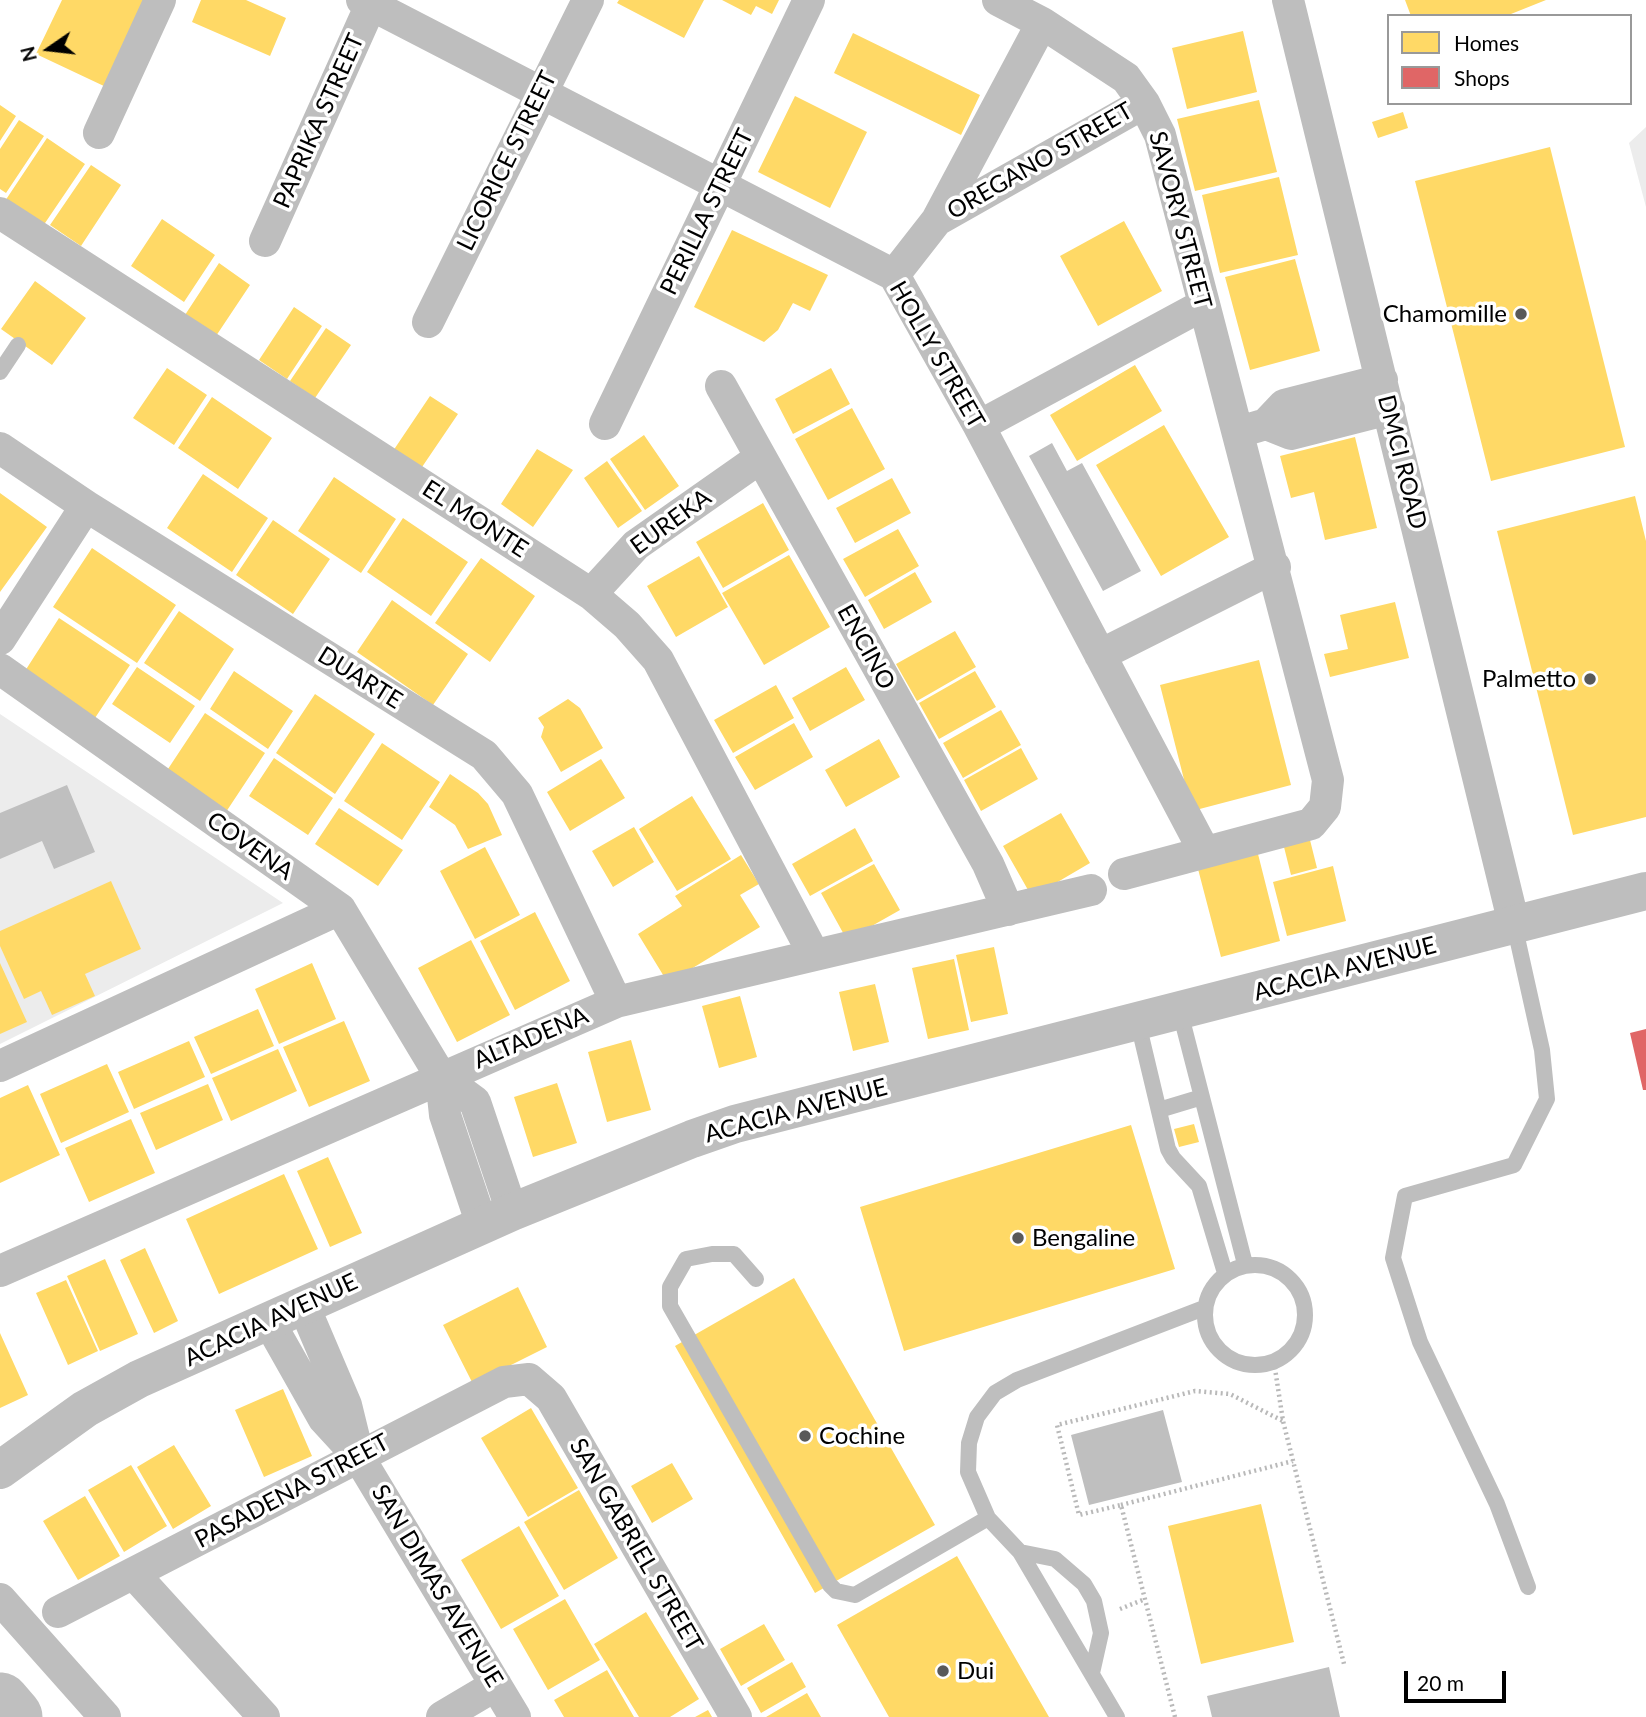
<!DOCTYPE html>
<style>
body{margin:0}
#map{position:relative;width:1646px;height:1717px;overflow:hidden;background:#fff;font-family:Lato,sans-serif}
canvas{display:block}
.legend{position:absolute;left:1387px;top:14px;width:245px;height:91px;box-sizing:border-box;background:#fff;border:2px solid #999;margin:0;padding:9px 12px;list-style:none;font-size:21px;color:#000}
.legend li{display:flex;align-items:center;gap:14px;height:35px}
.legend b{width:35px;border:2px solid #999}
.north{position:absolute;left:14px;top:14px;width:70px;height:70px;-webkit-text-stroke:5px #fff;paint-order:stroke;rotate:256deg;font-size:19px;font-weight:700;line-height:28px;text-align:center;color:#000}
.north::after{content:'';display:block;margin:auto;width:24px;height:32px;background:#000;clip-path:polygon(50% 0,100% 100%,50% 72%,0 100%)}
.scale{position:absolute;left:1404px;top:1671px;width:102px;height:32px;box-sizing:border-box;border:4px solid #000;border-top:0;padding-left:9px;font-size:21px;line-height:24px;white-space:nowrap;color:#000;-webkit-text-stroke:5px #fff;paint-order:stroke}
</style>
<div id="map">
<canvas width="1646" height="1717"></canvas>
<ul class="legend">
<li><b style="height:19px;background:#ffd966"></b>Homes</li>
<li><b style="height:19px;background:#e06666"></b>Shops</li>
</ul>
<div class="north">N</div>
<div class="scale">20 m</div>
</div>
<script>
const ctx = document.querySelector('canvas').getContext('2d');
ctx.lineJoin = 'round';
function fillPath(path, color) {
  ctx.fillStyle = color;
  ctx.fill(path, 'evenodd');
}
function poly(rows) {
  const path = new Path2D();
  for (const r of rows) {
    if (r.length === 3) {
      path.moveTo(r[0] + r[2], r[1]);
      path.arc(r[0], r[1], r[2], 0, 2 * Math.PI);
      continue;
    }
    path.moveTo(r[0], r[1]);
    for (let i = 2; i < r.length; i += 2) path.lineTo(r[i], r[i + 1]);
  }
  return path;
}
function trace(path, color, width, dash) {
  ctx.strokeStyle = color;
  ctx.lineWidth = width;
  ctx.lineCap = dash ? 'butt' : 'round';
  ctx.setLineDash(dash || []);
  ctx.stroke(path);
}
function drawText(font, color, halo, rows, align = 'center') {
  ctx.font = font + ' Lato,sans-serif';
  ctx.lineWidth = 7;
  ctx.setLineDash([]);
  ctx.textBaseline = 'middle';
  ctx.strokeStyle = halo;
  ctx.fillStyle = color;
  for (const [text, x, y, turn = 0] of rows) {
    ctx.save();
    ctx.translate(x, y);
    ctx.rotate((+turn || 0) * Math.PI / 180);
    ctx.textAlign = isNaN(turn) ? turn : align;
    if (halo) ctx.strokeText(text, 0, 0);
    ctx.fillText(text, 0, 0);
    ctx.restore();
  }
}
fillPath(poly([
 [1646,127,1646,207,1629,143],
 [0,714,283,903,0,1044]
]), '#ececec');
fillPath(poly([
 [1052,443,1067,471,1082,463,1141,571,1103,591,1029,456],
 [67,785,95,852,54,869,42,841,0,859,0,813],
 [1163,1410,1182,1482,1089,1505,1071,1435],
 [1329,1667,1340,1717,1212,1717,1207,1696]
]), '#bfbfbf');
fillPath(poly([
 [62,0,148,0,106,87,36,54],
 [201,0,246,0,286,18,270,56,192,22],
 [619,0,704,0,684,38,617,3],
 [722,0,779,0,772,14,756,6,751,15],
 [1405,0,1546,0,1506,16,1411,16],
 [1243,31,1257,92,1187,109,1172,48],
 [853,33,980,95,961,135,834,73],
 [795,96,867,132,830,208,758,172],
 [1259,100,1277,172,1195,191,1177,119],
 [0,105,16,116,0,141],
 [1403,112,1408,128,1378,138,1372,122],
 [19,120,44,136,6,193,0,189,0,149],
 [47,138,85,164,43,226,5,201],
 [1550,147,1625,447,1491,481,1415,181],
 [91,165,121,185,81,246,50,225],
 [1279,177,1298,255,1220,273,1202,195],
 [162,219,215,255,184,302,131,266],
 [1124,221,1162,291,1098,326,1060,256],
 [732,230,828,275,810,311,793,303,778,330,764,342,694,307],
 [1295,259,1320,351,1250,370,1225,277],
 [219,263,250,285,216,336,185,315],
 [35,281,86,318,52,365,1,329],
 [294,307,322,326,287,379,259,360],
 [326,328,351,345,315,398,290,381],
 [1135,365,1162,411,1077,461,1050,415],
 [167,368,207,395,174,445,133,418],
 [831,368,850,404,793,434,775,399],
 [430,396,458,414,420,470,393,451],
 [212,397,272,438,238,489,178,448],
 [852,408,885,469,828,500,795,439],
 [1164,425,1229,537,1161,576,1096,465],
 [644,435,679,486,645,510,610,459],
 [1355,437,1377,528,1325,540,1314,492,1291,498,1280,456],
 [537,449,573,470,533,527,501,504],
 [607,461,642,511,618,528,584,478],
 [203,474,268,518,232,572,167,528],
 [334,477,396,519,361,573,298,531],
 [892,478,911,513,855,543,836,508],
 [0,493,47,527,0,592],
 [1635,496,1646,541,1646,817,1573,835,1497,531],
 [763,503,789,550,723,588,696,542],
 [403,518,468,562,431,616,367,572],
 [273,520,330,559,293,614,236,575],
 [898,529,919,566,865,597,843,559],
 [92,548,176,605,137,663,53,607],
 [789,555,830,627,764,665,722,593],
 [699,556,728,607,676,637,647,586],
 [481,558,535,596,490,662,435,623],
 [915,572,932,602,884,629,868,600],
 [392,600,468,654,433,705,357,652],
 [1395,602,1409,658,1330,677,1324,654,1348,649,1340,615],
 [179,611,234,649,200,701,144,663],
 [59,618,130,665,95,718,25,671],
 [955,631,976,667,917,701,896,664],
 [1259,660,1291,785,1192,811,1160,685],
 [137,667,195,706,170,743,112,704],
 [846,667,865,700,810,731,792,698],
 [234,671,293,711,268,749,210,709],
 [975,671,996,707,939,739,919,703],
 [776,685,794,718,733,753,714,720],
 [315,694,375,734,335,794,276,753],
 [568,699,580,708,603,748,561,772,541,737,544,727,538,718],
 [1001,710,1021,745,963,778,943,743],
 [205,713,265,753,226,812,166,772],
 [794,723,813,757,755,790,735,757],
 [879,739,900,777,846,807,825,770],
 [382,743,440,782,402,840,344,801],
 [1021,748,1038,779,981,811,964,780],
 [274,758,333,798,308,835,249,796],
 [601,759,625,798,570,831,547,792],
 [450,774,478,793,488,804,502,835,468,849,455,825,429,807],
 [692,796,731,859,677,891,639,829],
 [339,808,403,850,378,886,315,844],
 [1061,813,1090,863,1032,897,1003,846],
 [634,827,654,862,613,887,592,851],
 [855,828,873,861,810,896,792,864],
 [1309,836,1317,868,1291,875,1283,843],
 [485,847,520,915,475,939,440,871],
 [1258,854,1280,941,1221,957,1198,869],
 [741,855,759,884,740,895,760,927,668,983,638,934,682,906,675,896],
 [874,864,900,910,847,940,821,893],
 [1333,866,1346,921,1287,936,1273,882],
 [111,881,141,949,85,974,95,996,52,1015,41,991,24,999,0,946,0,931],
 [535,912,570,981,515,1010,480,941],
 [471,940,510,1015,457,1042,418,968],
 [994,947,1008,1014,971,1022,956,955],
 [954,959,969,1030,928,1039,912,968],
 [0,963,27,1022,0,1034],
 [312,963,336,1019,279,1044,255,989],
 [875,984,889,1042,853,1051,839,992],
 [740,996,757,1057,719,1068,702,1006],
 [258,1009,274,1046,211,1074,194,1037],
 [344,1021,370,1081,309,1107,283,1047],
 [631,1040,651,1110,607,1122,588,1052],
 [189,1041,205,1077,134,1109,118,1072],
 [278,1049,297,1091,231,1121,212,1078],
 [107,1064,129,1112,61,1143,40,1094],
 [557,1083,577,1143,533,1157,514,1097],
 [208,1084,223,1120,156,1150,140,1113],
 [28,1085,60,1155,0,1183,0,1098],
 [131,1119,155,1173,89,1202,65,1148],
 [1194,1124,1199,1142,1179,1147,1174,1129],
 [1131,1125,1175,1269,904,1351,860,1207],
 [328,1157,362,1233,330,1247,297,1171],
 [284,1174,318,1249,219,1294,186,1219],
 [145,1248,178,1321,154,1333,120,1260],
 [105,1259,138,1334,100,1351,67,1276],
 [794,1278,935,1525,815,1593,675,1346],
 [66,1280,98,1351,68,1365,36,1293],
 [518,1287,547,1347,473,1384,443,1325],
 [0,1333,28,1395,0,1408],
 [283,1389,312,1456,264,1477,235,1410],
 [531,1408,578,1488,528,1517,481,1438],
 [174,1445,211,1506,173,1529,137,1467],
 [672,1463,693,1499,652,1523,631,1486],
 [131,1465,167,1526,124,1552,88,1490],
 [579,1490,618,1558,564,1590,524,1522],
 [85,1496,120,1556,78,1580,43,1521],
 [1261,1504,1294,1642,1201,1664,1168,1526],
 [519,1526,559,1596,501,1629,461,1560],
 [957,1556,1049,1717,889,1717,837,1625],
 [565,1599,600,1660,548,1690,513,1629],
 [646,1612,699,1699,670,1717,639,1717,594,1644],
 [764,1624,785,1660,741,1686,720,1649],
 [792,1662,806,1687,761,1713,747,1688],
 [607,1670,634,1717,564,1717,554,1700],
 [807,1693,821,1717,766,1717],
 [708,1710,712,1717,695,1717]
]), '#ffd966');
fillPath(poly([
 [1646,1029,1646,1090,1643,1090,1630,1033]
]), '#e06666');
trace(poly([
 [0,1703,12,1717]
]), '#bfbfbf', 61);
trace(poly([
 [1274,1362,1283,1421,1344,1664],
 [1121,1505,1293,1461],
 [1120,1609,1145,1599],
 [1175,1717,1121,1505,1079,1515,1057,1425,1195,1391,1230,1394,1283,1421]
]), '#b9b9b9', 4.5, [2, 3.5]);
trace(poly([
 [0,372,18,345],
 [1514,924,1542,1050,1547,1099,1514,1165,1405,1196,1393,1258,1420,1342,1497,1504,1528,1587],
 [1180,1012,1245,1264],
 [1138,1023,1168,1149,1173,1158,1199,1186,1225,1273],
 [1159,1110,1202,1097],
 [1255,1315,50],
 [756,1279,734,1254,712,1254,686,1259,670,1287,670,1306,830,1585,836,1591,855,1595,988,1518],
 [1020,1552,1055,1559,1084,1584,1094,1601,1101,1633,1092,1673],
 [1117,1717,1020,1552,988,1518,968,1472,969,1443,977,1417,995,1393,1017,1380,1204,1308]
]), '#bebebe', 16);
trace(poly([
 [362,0,894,275,979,426,1204,851],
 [998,0,1042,23,1126,78,1144,103,1160,135,1328,780,1325,807,1311,824,1124,874],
 [1288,0,1514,924],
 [99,133,160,0],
 [0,213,591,594,627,625,658,660,813,953],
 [937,220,1144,103],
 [265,241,373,0],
 [894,275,937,220,1042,23],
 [428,322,588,0],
 [721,386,988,864,1008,910],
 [605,424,809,0],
 [1266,424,1291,434,1389,409],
 [979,426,1203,305],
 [1239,432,1266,424,1284,405,1382,380],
 [0,448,86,506,484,755,517,794,616,1002],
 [591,594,636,545,760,458],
 [0,639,86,506],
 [1100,655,1275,567],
 [0,669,340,909,441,1077,475,1102,512,1212],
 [0,1066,340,909],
 [441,1077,445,1115,482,1225],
 [0,1271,616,1002,1091,890],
 [303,1304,346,1405,358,1454],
 [268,1320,324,1419,358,1456,515,1717],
 [134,1574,264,1717],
 [0,1599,105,1717],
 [58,1612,504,1382,529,1379,551,1398,736,1717],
 [442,1717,496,1685]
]), '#bebebe', 32);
trace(poly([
 [0,1470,85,1409,139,1379,512,1212,692,1139,735,1124,1646,891]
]), '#bebebe', 38);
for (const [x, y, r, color] of [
 [1521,314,7,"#595959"],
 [1590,679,7,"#595959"],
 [1018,1238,7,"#595959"],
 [805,1436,7,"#595959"],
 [943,1671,7,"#595959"]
]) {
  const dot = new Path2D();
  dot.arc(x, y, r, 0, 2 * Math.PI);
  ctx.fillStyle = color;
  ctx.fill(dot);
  trace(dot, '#fff', 2.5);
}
drawText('24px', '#000', '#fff', [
 ["PAPRIKA STREET",319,121,-66],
 ["LICORICE STREET",507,161,-64],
 ["OREGANO STREET",1040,161,-30],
 ["PERILLA STREET",707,212,-64],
 ["SAVORY STREET",1180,220,75],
 ["HOLLY STREET",937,355,60],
 ["DMCI ROAD",1402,462,76],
 ["EL MONTE",475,519,33],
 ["EUREKA",671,522,-36],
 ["ENCINO",866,647,61],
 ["DUARTE",360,678,32],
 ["COVENA",250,846,35],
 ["ACACIA AVENUE",1345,969,-15],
 ["ALTADENA",531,1038,-23],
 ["ACACIA AVENUE",796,1111,-15],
 ["ACACIA AVENUE",271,1320,-25],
 ["PASADENA STREET",292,1491,-28],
 ["SAN GABRIEL STREET",636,1545,60],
 ["SAN DIMAS AVENUE",437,1586,59]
]);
drawText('24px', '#000', '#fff', [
 ["Chamomille",1507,314,"right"],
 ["Palmetto",1576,679,"right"],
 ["Bengaline",1032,1238],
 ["Cochine",819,1436],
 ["Dui",957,1671]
], 'left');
</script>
